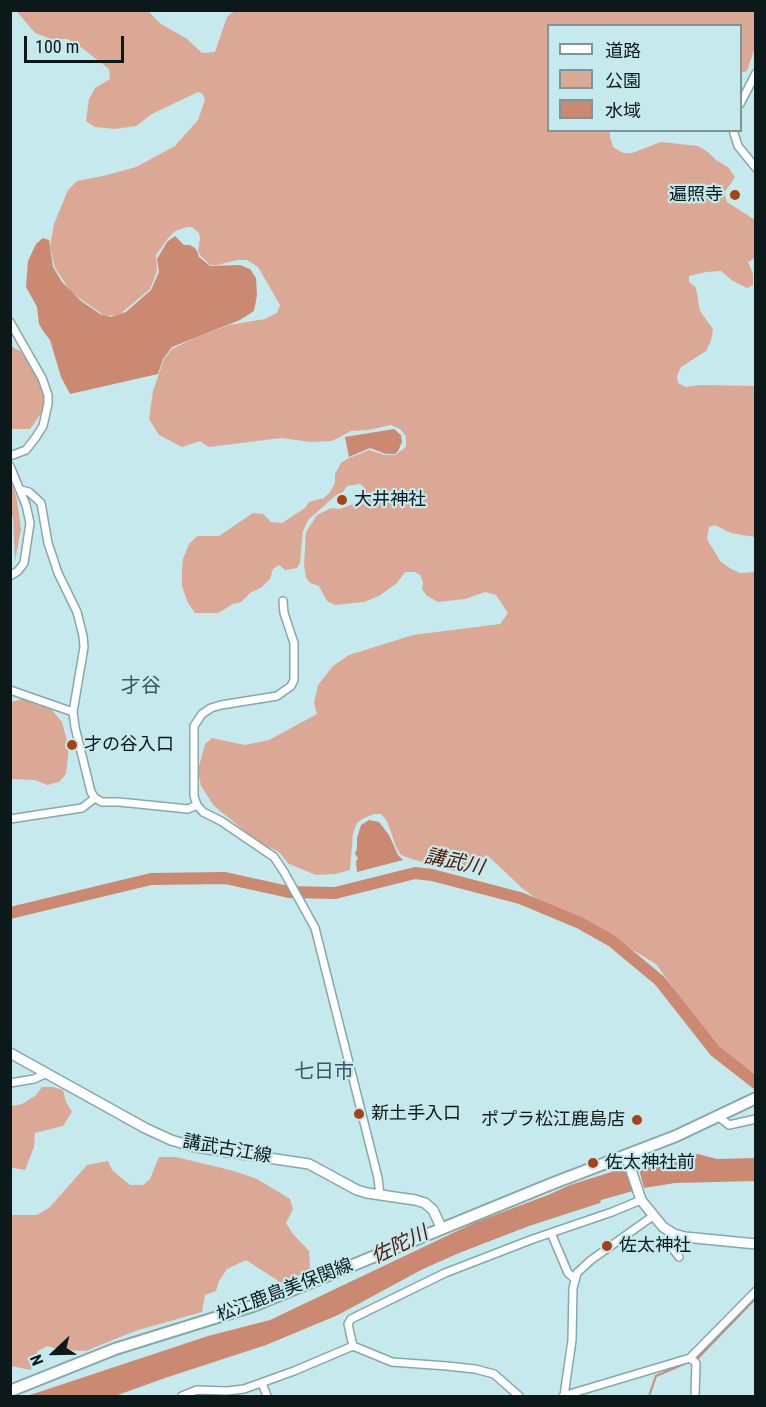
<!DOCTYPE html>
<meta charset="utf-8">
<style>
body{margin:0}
#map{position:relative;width:766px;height:1407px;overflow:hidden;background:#c5e9ec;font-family:"Roboto Condensed","Noto Sans JP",sans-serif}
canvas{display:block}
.frame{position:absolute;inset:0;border:12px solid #0c191a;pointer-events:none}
.legend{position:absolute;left:547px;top:24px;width:195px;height:108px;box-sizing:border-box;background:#c5e9ec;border:2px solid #7b9698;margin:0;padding:8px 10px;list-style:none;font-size:18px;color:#0c191a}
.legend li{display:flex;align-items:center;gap:12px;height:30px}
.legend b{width:30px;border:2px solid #7b9698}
.north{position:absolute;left:24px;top:1323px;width:60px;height:60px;-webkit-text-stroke:4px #c5e9ec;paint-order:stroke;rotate:248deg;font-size:16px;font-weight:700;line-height:24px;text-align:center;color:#0c191a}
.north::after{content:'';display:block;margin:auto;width:21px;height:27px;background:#0c191a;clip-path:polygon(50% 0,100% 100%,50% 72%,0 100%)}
.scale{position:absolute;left:24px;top:36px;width:100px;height:27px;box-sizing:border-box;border:3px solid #0c191a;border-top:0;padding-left:8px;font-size:18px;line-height:21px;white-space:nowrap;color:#0c191a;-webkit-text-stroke:4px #c5e9ec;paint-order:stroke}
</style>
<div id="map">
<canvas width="766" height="1407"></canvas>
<div class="frame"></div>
<ul class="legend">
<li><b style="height:8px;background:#fff"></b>道路</li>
<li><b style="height:16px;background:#dba895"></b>公園</li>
<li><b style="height:16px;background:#cb8971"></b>水域</li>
</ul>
<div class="north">N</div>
<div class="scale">100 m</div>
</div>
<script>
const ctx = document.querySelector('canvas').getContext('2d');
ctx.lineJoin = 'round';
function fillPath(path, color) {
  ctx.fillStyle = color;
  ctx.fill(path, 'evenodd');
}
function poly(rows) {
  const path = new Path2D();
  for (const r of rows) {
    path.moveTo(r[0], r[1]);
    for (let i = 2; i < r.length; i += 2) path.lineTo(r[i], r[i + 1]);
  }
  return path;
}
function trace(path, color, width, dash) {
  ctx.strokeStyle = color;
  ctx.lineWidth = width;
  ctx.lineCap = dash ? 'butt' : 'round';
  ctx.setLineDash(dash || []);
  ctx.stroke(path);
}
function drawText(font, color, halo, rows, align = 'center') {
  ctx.font = font + ' "Roboto Condensed","Noto Sans JP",sans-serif';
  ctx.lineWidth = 4.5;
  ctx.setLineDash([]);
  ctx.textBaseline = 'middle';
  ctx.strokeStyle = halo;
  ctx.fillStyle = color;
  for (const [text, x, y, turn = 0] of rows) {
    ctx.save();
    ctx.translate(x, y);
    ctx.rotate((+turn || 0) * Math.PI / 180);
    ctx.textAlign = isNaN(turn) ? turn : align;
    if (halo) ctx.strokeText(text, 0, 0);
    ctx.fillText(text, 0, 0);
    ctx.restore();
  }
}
fillPath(poly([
 [18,11,148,11,161,24,187,39,202,53,215,52,227,17,234,11,755,11,755,47,747,71,741,73,740,26,548,26,548,130,610,131,610,137,613,147,623,153,632,153,661,142,698,146,708,152,716,160,728,167,735,177,724,193,727,202,755,220,755,258,748,262,753,274,753,285,747,288,733,281,721,271,706,272,689,276,689,282,696,288,700,311,713,329,711,341,706,351,681,367,677,376,678,383,686,387,700,385,755,386,755,537,731,533,715,525,709,527,707,539,720,561,731,569,740,573,755,572,755,1074,734,1062,708,1036,656,964,574,915,542,903,522,888,487,855,454,871,412,859,401,855,396,847,387,821,381,814,374,814,364,818,357,823,353,833,350,870,335,874,316,875,289,864,279,852,257,841,214,806,201,786,198,770,205,744,212,738,245,745,269,740,317,714,314,703,318,685,333,666,349,655,413,635,500,624,508,613,496,595,485,592,465,599,438,602,427,596,422,589,423,582,420,575,415,572,405,572,397,583,379,596,364,602,335,605,327,601,319,586,310,583,306,577,304,565,306,532,317,515,331,508,340,509,361,501,366,495,364,487,360,484,347,486,343,492,335,496,308,520,303,531,300,563,297,568,285,570,279,565,273,569,270,579,262,587,250,593,241,602,233,604,218,613,195,613,188,603,182,586,182,570,183,559,189,544,197,536,219,536,253,513,263,514,271,522,282,523,305,508,309,502,324,498,330,492,335,483,335,474,341,463,347,459,369,450,385,455,395,455,406,447,406,436,400,429,391,425,368,430,351,431,332,441,311,442,281,438,209,447,200,441,182,447,159,435,149,419,153,391,164,359,172,349,195,338,229,325,265,319,277,313,280,305,258,267,247,260,237,260,217,265,210,265,200,255,198,251,200,238,199,233,192,227,187,227,175,231,169,237,156,255,157,271,150,289,119,315,107,316,102,314,71,292,55,268,50,246,54,224,68,190,77,181,103,176,136,167,175,146,198,120,205,100,203,94,198,92,152,114,136,126,115,129,95,127,86,121,89,99,95,88,110,79,109,69,77,44,67,39,51,39,35,33,18,13],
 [10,343,14,348,22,352,29,361,43,391,44,406,40,415,30,429,11,429],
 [11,480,17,500,21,529,15,561,13,518,11,514],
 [22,699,51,709,62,722,69,748,66,774,59,782,47,785,35,780,11,779,11,702],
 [42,1087,53,1087,63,1090,66,1102,72,1112,63,1126,35,1133,34,1147,25,1170,13,1168,10,1167,11,1106,22,1104,35,1096],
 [159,1157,176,1157,234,1171,257,1179,290,1199,293,1209,286,1223,293,1234,309,1251,310,1269,283,1284,246,1260,227,1269,219,1281,216,1291,205,1295,202,1312,135,1331,86,1351,61,1350,47,1346,38,1351,31,1370,11,1366,11,1215,37,1215,49,1208,87,1165,108,1161,112,1170,130,1185,143,1185,150,1179]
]), '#dba895');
fillPath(poly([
 [175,236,184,245,190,245,196,249,199,257,210,266,240,265,250,269,256,278,257,295,254,311,240,320,172,347,163,359,158,374,70,394,61,377,50,340,43,331,39,324,37,307,26,287,28,261,36,244,43,238,49,240,53,267,62,282,81,301,100,314,111,317,126,312,151,290,159,272,157,259,167,242],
 [394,429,401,435,402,442,398,451,395,454,386,454,370,448,349,457,345,437],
 [369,820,379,822,389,835,398,855,403,860,357,872,356,862,358,858,355,854,357,848,357,838,361,825],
 [698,1154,717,1159,755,1158,755,1181,675,1183,644,1188,638,1165,660,1160],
 [624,1168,633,1191,601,1200,600,1203,529,1226,459,1253,421,1270,338,1315,266,1345,165,1378,115,1396,27,1396,208,1336,270,1320,476,1222,548,1195,570,1185]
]), '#cb8971');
trace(poly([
 [649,1396,656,1376,698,1358,756,1298]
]), '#cb8971', 2);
trace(poly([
 [10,913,151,879,225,878,289,892,335,893,415,873,432,875,520,898,580,923,612,941,660,981,715,1051,756,1083]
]), '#cb8971', 12);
const street = poly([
 [740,104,756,73],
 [733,130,738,146,756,168],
 [10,322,42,378,48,395,48,404,43,426,36,437,26,450,10,456],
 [10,466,26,505,30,523,24,563,18,571,10,576],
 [21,490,29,492,41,503,48,543,58,573,77,612,83,636,84,647,73,712,75,727,91,792,95,798,102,802,119,802,188,809,197,805],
 [283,601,284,613,294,643,294,680,291,686,277,696,221,705,211,708,202,714,194,726,194,796,197,805,203,812,221,821,274,857,284,872,315,928,378,1178,380,1195],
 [10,690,73,712],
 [10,819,82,808,95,798],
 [10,1083,34,1079,47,1073],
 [719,1117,729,1125,756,1119],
 [551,1233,568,1273,575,1279],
 [674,1234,673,1249,679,1257],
 [353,1346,348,1324,351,1319,355,1317,445,1273,533,1239,612,1212,641,1200],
 [690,1358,756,1291],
 [262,1383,267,1396],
 [182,1396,197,1390,227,1391,244,1389,294,1371,353,1346,392,1362,447,1366,475,1369,494,1374,519,1396],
 [563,1396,690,1358,696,1363,695,1396],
 [564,1396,572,1340,573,1288,577,1273,591,1260,653,1216]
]);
const secondary = poly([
 [10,1053,145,1128,171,1140,195,1147,309,1164,357,1190,367,1193,415,1200,425,1203,433,1210,442,1229],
 [626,1155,641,1200,663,1227,674,1234,685,1237,756,1244]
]);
const primary = poly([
 [10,1391,115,1349,253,1306,551,1184,676,1136,756,1098]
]);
trace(street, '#86a8ab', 10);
trace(secondary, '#86a8ab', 12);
trace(primary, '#86a8ab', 14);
trace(street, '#fff', 7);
trace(secondary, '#fff', 9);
trace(primary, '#fff', 10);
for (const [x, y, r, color] of [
 [735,195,6,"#a74217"],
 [342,500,6,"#a74217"],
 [72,745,6,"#a74217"],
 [359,1114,6,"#a74217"],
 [637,1120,6,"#a74217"],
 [593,1163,6,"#a74217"],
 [607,1246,6,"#a74217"]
]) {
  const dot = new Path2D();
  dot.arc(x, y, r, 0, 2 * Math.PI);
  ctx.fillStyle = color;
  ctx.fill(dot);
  trace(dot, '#c5e9ec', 2);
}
drawText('18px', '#0c191a', '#c5e9ec', [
 ["遍照寺",723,195,"right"],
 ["大井神社",354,500],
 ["才の谷入口",84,745],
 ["新土手入口",371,1114],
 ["ポプラ松江鹿島店",625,1120,"right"],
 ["佐太神社前",605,1163],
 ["佐太神社",619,1246]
], 'left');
drawText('18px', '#0c191a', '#c5e9ec', [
 ["講武古江線",227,1150,10],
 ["松江鹿島美保関線",285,1291,-21]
]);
drawText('20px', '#39595c', '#c5e9ec', [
 ["才谷",141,687],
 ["七日市",324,1073]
]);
drawText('italic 20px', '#521700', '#c5e9ec', [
 ["講武川",454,863,12],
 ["佐陀川",400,1246,-26]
]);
</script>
